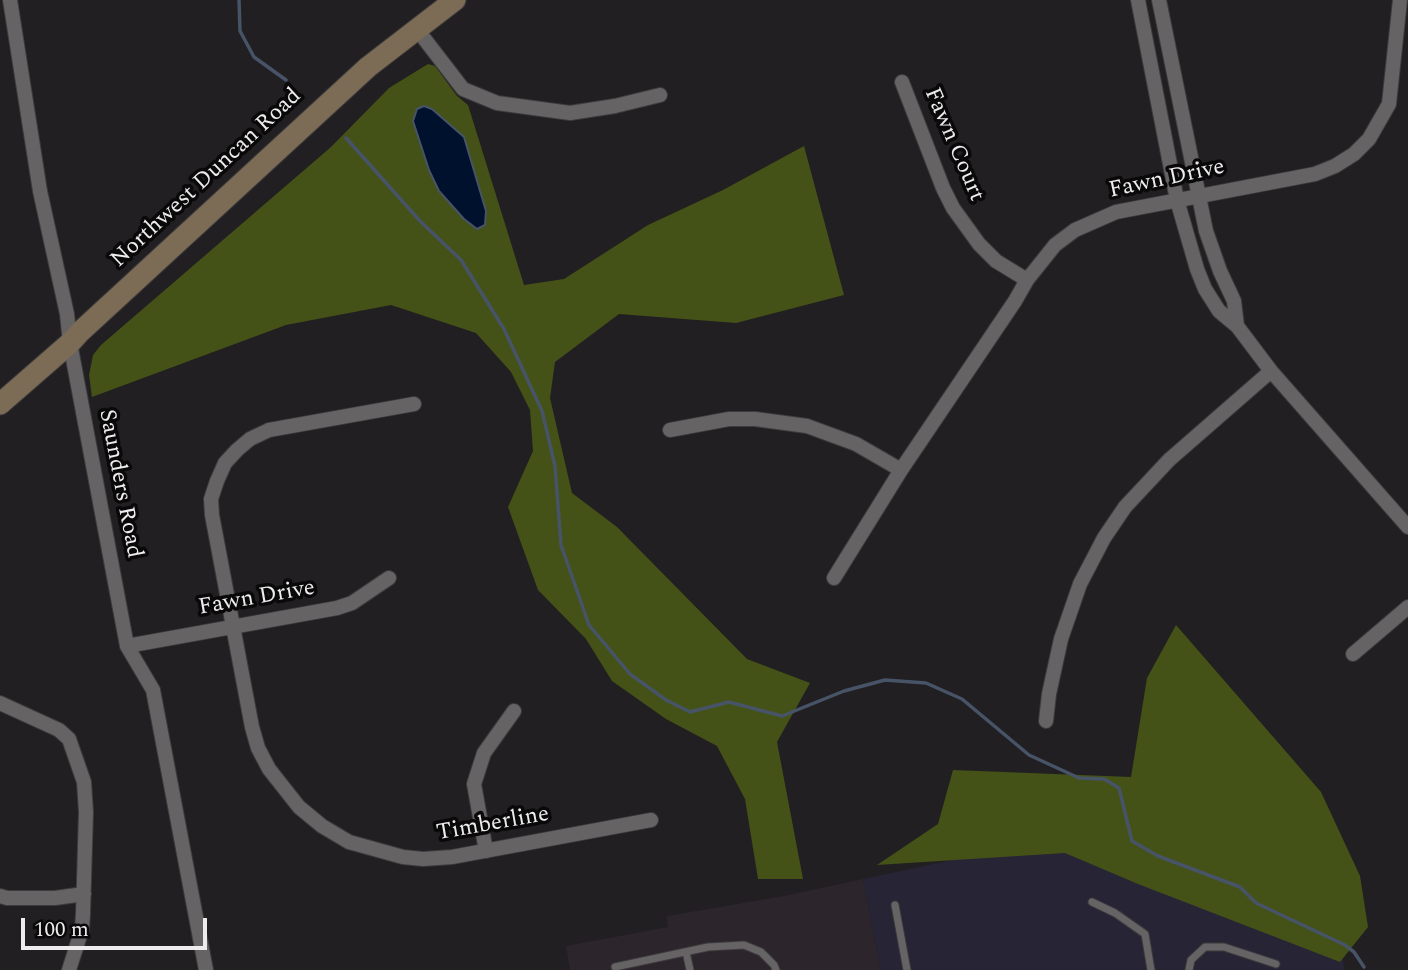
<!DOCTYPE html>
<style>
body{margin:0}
#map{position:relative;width:1408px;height:970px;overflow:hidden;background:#211f21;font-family:Spectral,serif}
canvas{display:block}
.scale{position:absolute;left:21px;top:918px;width:186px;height:32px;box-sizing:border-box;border:4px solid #eeeced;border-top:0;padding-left:9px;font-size:21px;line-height:24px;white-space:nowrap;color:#eeeced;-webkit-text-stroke:5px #0a090a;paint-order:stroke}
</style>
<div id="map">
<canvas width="1408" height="970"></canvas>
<div class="scale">100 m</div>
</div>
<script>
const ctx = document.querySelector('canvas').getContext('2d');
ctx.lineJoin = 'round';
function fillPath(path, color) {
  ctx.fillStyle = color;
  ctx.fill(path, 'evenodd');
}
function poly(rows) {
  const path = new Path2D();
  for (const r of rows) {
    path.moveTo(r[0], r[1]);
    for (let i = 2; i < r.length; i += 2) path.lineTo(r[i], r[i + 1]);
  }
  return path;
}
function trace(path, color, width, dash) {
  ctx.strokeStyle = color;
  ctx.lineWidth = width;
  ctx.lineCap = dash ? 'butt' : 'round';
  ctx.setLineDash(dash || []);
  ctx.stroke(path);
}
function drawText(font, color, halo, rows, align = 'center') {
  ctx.font = font + ' Spectral,serif';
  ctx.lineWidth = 7;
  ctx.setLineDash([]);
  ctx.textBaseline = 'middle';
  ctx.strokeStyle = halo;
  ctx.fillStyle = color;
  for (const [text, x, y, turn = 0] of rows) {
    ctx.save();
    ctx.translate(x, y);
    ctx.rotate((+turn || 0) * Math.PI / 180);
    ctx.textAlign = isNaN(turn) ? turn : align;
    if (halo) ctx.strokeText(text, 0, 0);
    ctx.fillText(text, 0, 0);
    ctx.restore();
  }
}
fillPath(poly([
 [863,879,881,970,570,970,566,946,668,927,667,916,784,896]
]), '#2c252c');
fillPath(poly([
 [1217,804,1327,885,1345,970,881,970,863,879]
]), '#272435');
fillPath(poly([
 [428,64,435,66,457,96,468,105,524,285,564,279,648,225,723,190,804,146,844,295,736,323,619,314,555,362,550,398,572,493,617,527,747,659,810,683,777,742,803,879,758,879,745,799,717,746,666,719,612,681,586,639,538,590,508,507,533,451,530,410,511,372,476,333,391,305,286,325,92,397,89,375,93,355,101,345,331,147,389,88],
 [424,106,432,109,464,137,486,211,429,170,413,121,417,109],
 [1176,625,1321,792,1360,876,1368,927,1340,962,1138,884,1065,853,877,865,938,824,953,770,1131,777,1147,678]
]), '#445217');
const water = poly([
 [424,106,432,109,464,137,486,211,485,225,477,229,464,219,439,191,429,170,413,121,417,109,424,106]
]);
fillPath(water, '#00112d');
trace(water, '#475367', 2);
trace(poly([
 [239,0,240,31,254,57,286,80],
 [346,138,420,221,461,260,504,329,542,411,555,466,561,545,589,625,630,674,666,700,690,712,729,702,782,716,844,691,885,680,926,683,962,699,1029,755,1079,778,1104,779,1119,788,1132,841,1158,856,1240,887,1256,903,1345,945,1354,952,1364,967]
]), '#475367', 3.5);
const lane = poly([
 [1092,902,1115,913,1145,934,1151,970],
 [895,905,907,970],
 [686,952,690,970],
 [615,967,708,947,744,945,761,952,774,965,776,970],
 [1189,970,1191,960,1205,947,1224,947,1276,964]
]);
const street = poly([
 [10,0,40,191,67,314,70,343,127,646,153,690,206,970],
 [1138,0,1177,200,1197,269,1205,289,1219,311,1237,326,1271,371,1408,527],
 [1159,0,1206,231,1220,271,1234,301,1237,326],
 [416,28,463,89,497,103,570,113,615,106,660,95],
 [902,82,943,188,953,208,979,244,996,261,1027,280],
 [414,404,269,430,250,439,237,450,225,463,217,481,211,499,212,515,252,727,258,748,269,769,299,807,322,826,349,842,403,857,423,859,452,857,651,820],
 [670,430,729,419,755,419,807,426,856,444,901,470],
 [834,578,901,470,1015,301,1027,280,1055,245,1075,230,1116,212,1315,174,1335,166,1354,154,1369,139,1389,104,1400,0],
 [127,646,337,608,352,603,389,578],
 [1353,654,1408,607],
 [0,703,59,730,69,739,84,782,86,812,83,914,82,929,69,970],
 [1046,721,1049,694,1061,639,1080,584,1104,538,1125,507,1169,460,1271,371],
 [486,851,474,784,484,753,514,711],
 [0,896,7,898,55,898,84,894]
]);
const secondary = poly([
 [0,404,70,343,80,332,368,67,455,0]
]);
trace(lane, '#3d3b3d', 9);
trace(street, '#3d3b3d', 16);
trace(secondary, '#3d3b3d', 23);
trace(lane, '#666365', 7);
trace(street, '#666365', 14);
trace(secondary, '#7c6c55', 21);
drawText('23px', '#eeeced', '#0a090a', [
 ["Fawn Court",953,145,67],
 ["Northwest Duncan Road",207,179,-43],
 ["Fawn Drive",1167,180,-12],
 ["Saunders Road",119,484,79],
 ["Fawn Drive",257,599,-10],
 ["Timberline",493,825,-10]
]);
</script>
